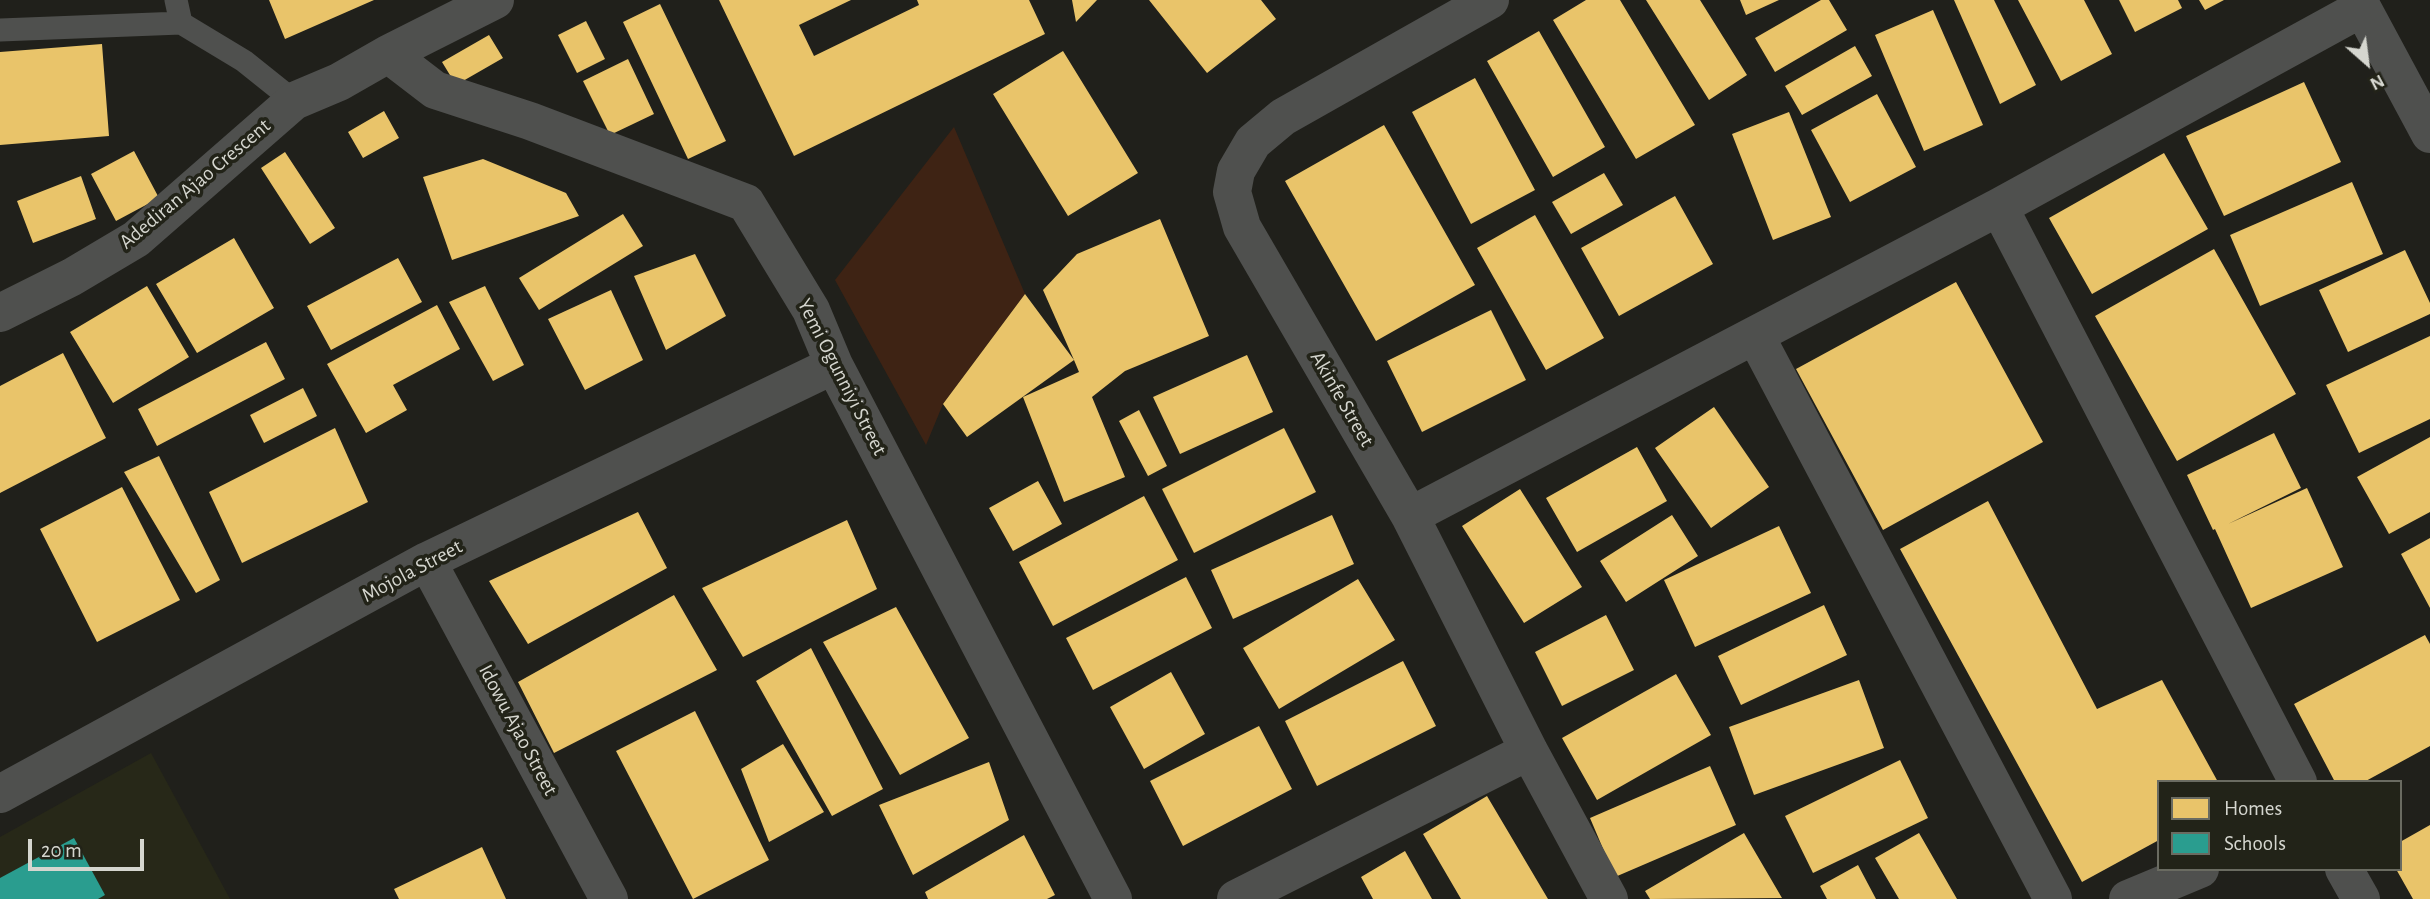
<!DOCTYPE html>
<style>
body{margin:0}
#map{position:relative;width:2430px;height:899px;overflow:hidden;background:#20201b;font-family:"Alegreya Sans",sans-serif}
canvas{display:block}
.legend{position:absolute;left:2157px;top:780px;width:245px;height:91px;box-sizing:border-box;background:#222318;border:2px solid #6a6b61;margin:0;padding:9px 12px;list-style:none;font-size:21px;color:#d5d6cf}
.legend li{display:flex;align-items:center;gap:14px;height:35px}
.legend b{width:35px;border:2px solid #6a6b61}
.north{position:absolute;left:2332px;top:28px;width:70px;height:70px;-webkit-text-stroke:5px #222318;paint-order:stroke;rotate:152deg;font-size:19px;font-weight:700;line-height:28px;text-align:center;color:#d5d6cf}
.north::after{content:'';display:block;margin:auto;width:24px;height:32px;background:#d5d6cf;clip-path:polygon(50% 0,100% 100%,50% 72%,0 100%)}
.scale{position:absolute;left:28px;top:839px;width:116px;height:32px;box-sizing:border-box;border:4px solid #d5d6cf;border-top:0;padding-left:9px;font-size:21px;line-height:24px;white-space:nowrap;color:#d5d6cf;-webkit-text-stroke:5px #222318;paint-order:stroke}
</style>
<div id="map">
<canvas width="2430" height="899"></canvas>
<ul class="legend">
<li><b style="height:19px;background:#e9c46a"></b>Homes</li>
<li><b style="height:19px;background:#2a9d8f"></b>Schools</li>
</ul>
<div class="north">N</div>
<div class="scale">20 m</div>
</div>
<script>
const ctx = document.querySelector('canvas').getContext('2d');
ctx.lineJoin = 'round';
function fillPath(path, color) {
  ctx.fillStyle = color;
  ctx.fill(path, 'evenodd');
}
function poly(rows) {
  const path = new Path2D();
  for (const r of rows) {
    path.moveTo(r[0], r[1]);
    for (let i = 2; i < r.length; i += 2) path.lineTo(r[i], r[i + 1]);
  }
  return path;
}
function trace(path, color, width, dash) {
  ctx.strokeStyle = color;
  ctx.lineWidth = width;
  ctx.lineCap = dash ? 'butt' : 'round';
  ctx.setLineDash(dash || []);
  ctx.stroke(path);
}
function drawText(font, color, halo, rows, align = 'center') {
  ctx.font = font + ' "Alegreya Sans",sans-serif';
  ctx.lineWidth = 7;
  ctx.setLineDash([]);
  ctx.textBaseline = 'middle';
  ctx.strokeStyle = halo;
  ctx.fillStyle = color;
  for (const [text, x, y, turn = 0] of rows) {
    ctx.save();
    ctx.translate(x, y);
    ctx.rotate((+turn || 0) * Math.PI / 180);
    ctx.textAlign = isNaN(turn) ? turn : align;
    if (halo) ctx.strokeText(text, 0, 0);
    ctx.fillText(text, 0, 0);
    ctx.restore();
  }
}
fillPath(poly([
 [151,753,230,899,0,899,0,837]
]), '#272818');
fillPath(poly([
 [954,127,1025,294,943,404,926,445,835,280]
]), '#3e2314');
fillPath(poly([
 [269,0,374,0,285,39],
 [719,0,851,0,799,25,814,56,919,5,917,0,1029,0,1045,34,794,156],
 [1072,0,1097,0,1076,22],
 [1149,0,1261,0,1276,19,1207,73],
 [1586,0,1620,0,1695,125,1636,159,1553,20],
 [1646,0,1700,0,1747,75,1709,100],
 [1740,0,1779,0,1746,15],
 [1821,0,1829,0,1847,30,1775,72,1755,38],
 [1954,0,1994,0,2036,85,2000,104],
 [2018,0,2084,0,2112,54,2061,81],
 [2119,0,2178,0,2182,8,2135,32],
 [2199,0,2224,0,2205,10],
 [660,4,726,141,688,159,623,22],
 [1933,10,1983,125,1924,151,1875,35],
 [586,21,605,59,577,73,558,35],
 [1539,31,1605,147,1553,177,1487,61],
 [489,35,503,58,456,85,442,62],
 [102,44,109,136,0,145,0,52],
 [1855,46,1872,76,1802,115,1785,86],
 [1063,51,1138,173,1068,216,993,94],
 [628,59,654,114,610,135,583,81],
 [1475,78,1535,190,1471,224,1412,112],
 [2304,82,2341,162,2224,216,2186,136],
 [1877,94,1916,167,1850,202,1811,130],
 [384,111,399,138,363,158,348,132],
 [1789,112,1831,217,1773,240,1732,134],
 [1384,125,1475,285,1376,341,1285,181],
 [134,151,159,198,116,221,91,174],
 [285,152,335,228,310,244,261,168],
 [2164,153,2208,229,2092,294,2049,218],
 [483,159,566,193,579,216,452,260,423,177],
 [1604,173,1623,205,1571,234,1552,202],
 [81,176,96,219,33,243,17,201],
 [2352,182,2383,254,2260,306,2230,235],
 [1675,196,1713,264,1619,316,1581,248],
 [623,214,643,246,539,310,519,278],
 [1535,215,1604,338,1546,370,1477,248],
 [1160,219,1209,336,1125,371,1092,397,1125,477,1064,502,1023,397,1079,372,1074,360,967,437,943,404,1025,294,1074,360,1043,290,1077,254],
 [234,238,274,308,197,353,156,284],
 [2214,249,2296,394,2177,461,2095,316],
 [2405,250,2430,303,2430,314,2348,352,2319,290],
 [695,254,726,316,666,350,634,276],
 [398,258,422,302,331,350,307,306],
 [1956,282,2043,442,1883,530,1796,369],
 [147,286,189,357,113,403,70,332],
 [485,286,524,365,493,381,449,302],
 [611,290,643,360,585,390,548,319],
 [437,305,460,349,393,385,407,410,366,433,327,364],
 [1491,310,1526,380,1422,432,1387,361],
 [2430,336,2430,419,2359,453,2326,385],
 [266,342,285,379,157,446,138,409],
 [63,353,106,438,0,493,0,386],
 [1247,355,1273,412,1180,454,1153,397],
 [303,388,317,416,264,443,250,415],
 [1714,407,1769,487,1711,528,1655,448],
 [1139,410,1167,466,1148,476,1119,421],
 [335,428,368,502,242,563,209,492],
 [1284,428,1316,492,1194,553,1162,489],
 [2274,433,2301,488,2228,524,2307,488,2343,567,2251,608,2215,529,2213,530,2187,475],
 [2430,437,2430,512,2389,534,2357,477],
 [1637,447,1667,501,1577,552,1546,498],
 [159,456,220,580,196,593,124,472],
 [1038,481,1062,524,1013,551,989,508],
 [122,487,180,600,97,642,40,529],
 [1520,489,1582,587,1524,623,1462,526],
 [1144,496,1178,560,1053,626,1019,562],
 [1988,501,2097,709,2162,680,2218,782,2159,782,2159,840,2082,882,1900,549],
 [638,512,667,568,528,644,489,581],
 [1332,515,1354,564,1233,619,1211,570],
 [1672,515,1698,556,1626,602,1600,561],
 [847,520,877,589,743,657,702,588],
 [1779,526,1811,593,1695,647,1664,580],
 [2430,538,2430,608,2401,554],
 [1186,577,1212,628,1093,690,1066,638],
 [1358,579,1395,640,1279,709,1243,648],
 [674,595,717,670,554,753,518,682],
 [1824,605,1847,655,1741,705,1718,656],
 [896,607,969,738,900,775,823,642],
 [1606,615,1634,670,1562,706,1535,652],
 [2425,635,2430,644,2430,746,2364,782,2335,782,2294,704],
 [811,648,883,789,832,816,756,681],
 [1403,661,1436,726,1317,786,1285,721],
 [1171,672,1205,734,1144,769,1110,707],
 [1676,674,1711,735,1597,800,1562,738],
 [1859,680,1884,748,1754,795,1729,727],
 [695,711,769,860,693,899,616,751],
 [1259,726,1292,789,1183,846,1150,781],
 [783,744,824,812,769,842,741,769],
 [1900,760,1928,818,1813,873,1785,816],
 [989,762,1009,820,913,875,879,805],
 [1710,766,1736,825,1615,877,1590,818],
 [1487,796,1548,899,1461,899,1423,834],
 [2430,825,2430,899,2413,899,2396,869,2400,869,2400,842],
 [1744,833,1782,898,1650,899,1645,891],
 [1919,833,1957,899,1899,899,1875,858],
 [1024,835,1055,895,1047,899,928,899,925,892],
 [482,847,506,899,399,899,394,889],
 [1405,851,1432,899,1373,899,1361,877],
 [1858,865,1876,899,1827,899,1820,886]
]), '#e9c46a');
fillPath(poly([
 [74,838,105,895,98,899,0,899,0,878]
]), '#2a9d8f');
trace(poly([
 [176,0,181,23],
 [0,30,181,23,244,61,294,101]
]), '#4f504e', 23);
trace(poly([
 [1490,0,1283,117,1253,142,1236,171,1232,192,1242,227,1410,516,1529,751,1609,899],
 [2358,0,2430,134],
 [388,54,435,90,530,121,746,203,811,310,834,365,1113,899],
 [1999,207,2298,782],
 [0,313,72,277,136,239,294,101,339,82,388,54,495,0],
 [1755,335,2053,899],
 [1410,516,1999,207,2362,8],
 [427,561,609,899],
 [0,794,427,561,834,365],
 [2344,869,2361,899],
 [1236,899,1529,751],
 [2128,899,2200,869]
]), '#4f504e', 38);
drawText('21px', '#d5d6cf', '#222318', [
 ["Adediran Ajao Crescent",195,184,-40],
 ["Yemi Ogunniyi Street",842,377,63],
 ["Akinfe Street",1342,399,60],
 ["Mojola Street",412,571,-28],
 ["Idowu Ajao Street",518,730,62]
]);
</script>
